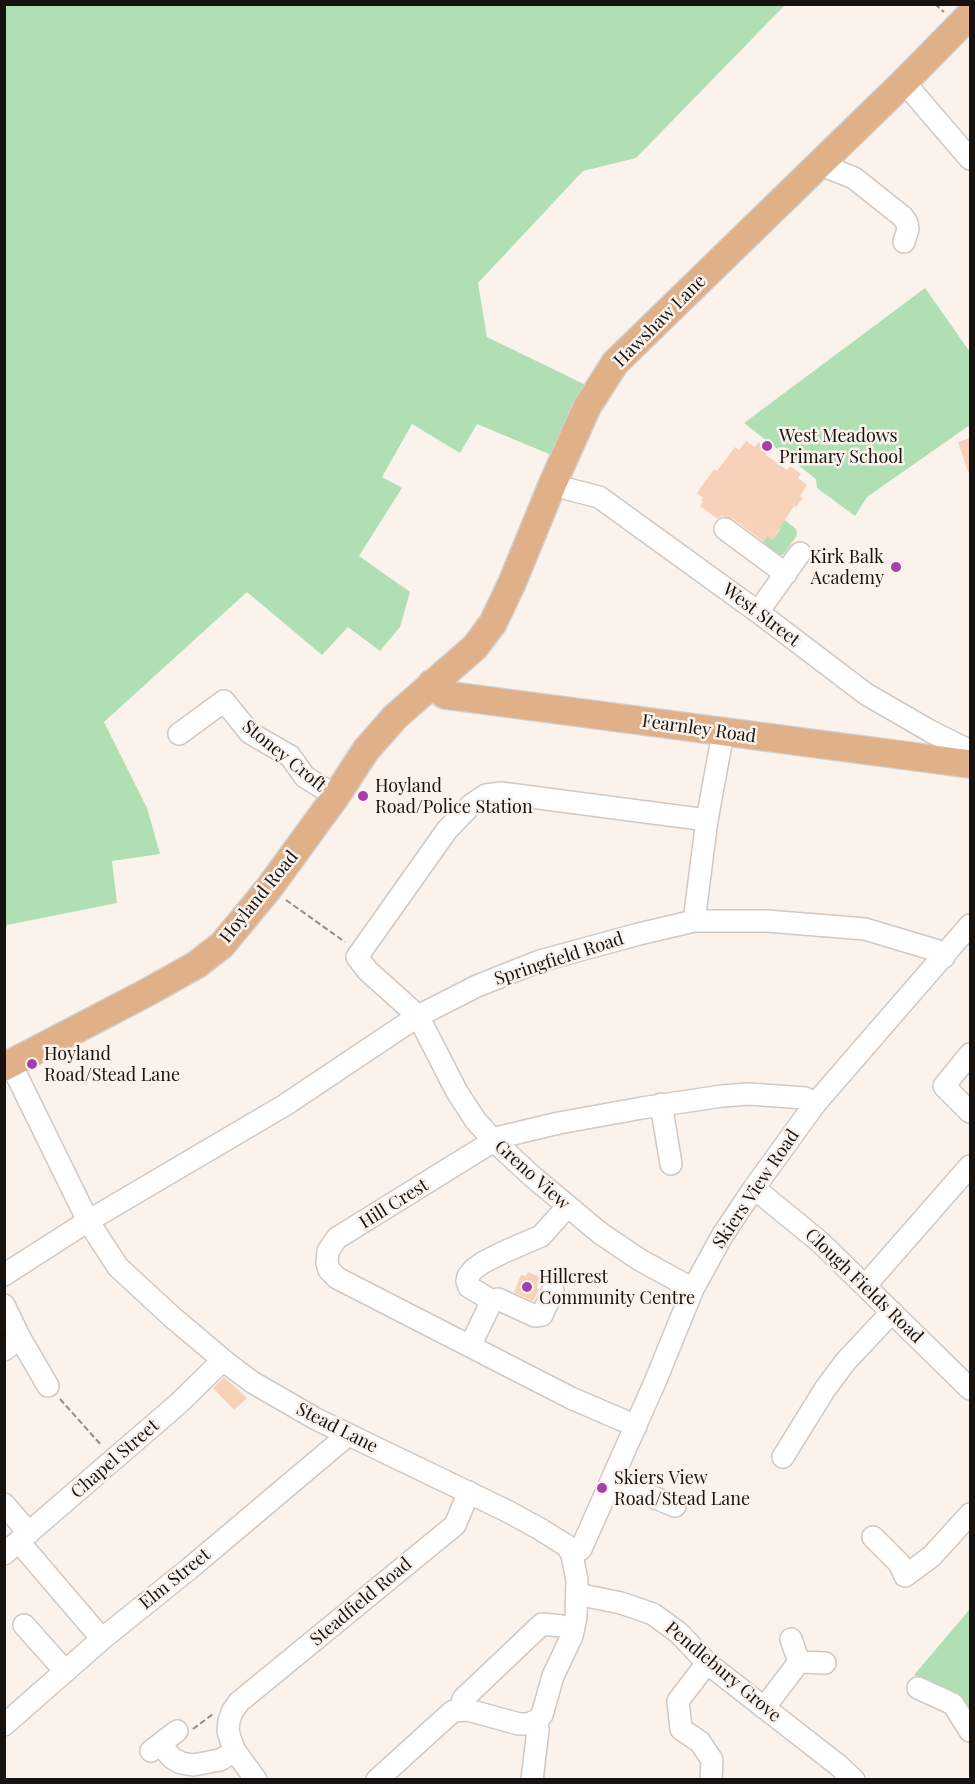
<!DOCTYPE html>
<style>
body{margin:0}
#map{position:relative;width:975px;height:1784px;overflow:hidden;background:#fbf2ec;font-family:"Playfair Display",serif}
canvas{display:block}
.frame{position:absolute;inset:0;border:6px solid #151210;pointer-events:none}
</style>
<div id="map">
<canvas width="975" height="1784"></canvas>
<div class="frame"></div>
</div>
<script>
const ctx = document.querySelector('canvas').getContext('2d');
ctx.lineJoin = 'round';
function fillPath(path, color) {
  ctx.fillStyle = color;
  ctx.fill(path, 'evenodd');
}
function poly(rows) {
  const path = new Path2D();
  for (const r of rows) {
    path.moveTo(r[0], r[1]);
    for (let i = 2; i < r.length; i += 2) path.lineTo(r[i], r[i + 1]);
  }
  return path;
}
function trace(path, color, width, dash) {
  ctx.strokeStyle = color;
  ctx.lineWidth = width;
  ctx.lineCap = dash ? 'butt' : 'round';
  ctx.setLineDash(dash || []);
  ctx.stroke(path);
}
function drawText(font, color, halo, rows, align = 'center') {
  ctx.font = font + ' "Playfair Display",serif';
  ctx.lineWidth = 5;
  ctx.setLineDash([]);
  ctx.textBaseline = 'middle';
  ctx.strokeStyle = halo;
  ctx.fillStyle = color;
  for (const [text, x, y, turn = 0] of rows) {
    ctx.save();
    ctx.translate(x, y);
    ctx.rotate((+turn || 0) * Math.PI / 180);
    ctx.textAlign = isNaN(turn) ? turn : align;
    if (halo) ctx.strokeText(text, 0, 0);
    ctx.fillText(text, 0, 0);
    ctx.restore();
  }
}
fillPath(poly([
 [5,5,785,5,636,158,583,171,478,283,487,337,592,388,561,459,477,424,460,453,412,424,382,477,402,488,359,556,410,592,400,627,380,651,348,627,322,655,247,592,104,722,147,808,160,854,112,861,117,903,7,925,5,932],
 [925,288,970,352,970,425,867,497,855,516,817,488,816,479,744,423],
 [785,520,796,529,797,535,784,554,779,556,762,544,767,536,773,539,780,529,776,526],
 [970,1609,970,1712,959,1694,914,1675]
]), '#b0dfb4');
fillPath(poly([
 [970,438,970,471,968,472,958,442],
 [746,441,755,447,758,442,769,450,766,455,787,470,790,466,801,474,798,478,807,485,800,496,803,498,796,507,794,506,772,540,767,536,764,542,733,519,722,516,718,519,700,506,703,502,701,500,703,498,697,493,714,469,717,471,735,447,739,450],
 [528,1272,540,1277,537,1288,539,1289,534,1300,533,1301,514,1292,521,1275,526,1276],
 [224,1377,247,1398,234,1410,213,1388]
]), '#f7d2b9');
const minor = poly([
 [904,82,970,159],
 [819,164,854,178,903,217,907,223,908,229,904,242],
 [553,483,564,488,599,497,758,612,866,694,930,731,970,751],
 [725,529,786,574],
 [758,612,800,553],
 [179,734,224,701,250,733,290,756,305,777,336,796],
 [694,921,707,820,723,733],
 [970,1054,944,1086,970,1112],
 [11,1064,88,1221,118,1267,171,1316,223,1360,252,1382,316,1419,507,1511,540,1529,567,1546,572,1555,577,1580,576,1617,572,1636,553,1676,542,1715,537,1720,538,1730,532,1780],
 [661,1104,671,1164],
 [754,1188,820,1242,970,1389],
 [4,1275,88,1221,285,1105,418,1016,477,986,540,961,639,934,694,921,767,921,865,929,935,950,944,957],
 [865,1286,970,1166],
 [693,1289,640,1260,600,1233,533,1177,494,1141,476,1121,457,1092,418,1016,368,971,357,957,447,830,471,805,486,795,501,793,707,820],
 [489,1301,498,1299,535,1316,542,1315,553,1290],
 [4,1305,20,1338,48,1386],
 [470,1346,490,1305,486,1297,469,1287,467,1281,468,1276,474,1269,484,1262,504,1252,541,1236,568,1206],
 [4,1350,20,1338],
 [636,1426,571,1398,337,1278,329,1270,327,1263,328,1251,337,1238,500,1137,559,1123,642,1108,722,1096,749,1094,805,1098,815,1104],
 [783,1457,825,1389,846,1361,892,1312],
 [612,1480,675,1506],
 [4,1504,29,1533],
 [873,1537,899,1563,905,1576,932,1556,970,1514],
 [19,1542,102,1639],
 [4,1554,178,1404,223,1360],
 [572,1555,581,1549,655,1382,693,1289,722,1236,754,1188,815,1104,970,925],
 [577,1594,621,1603,653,1614,679,1633,707,1663,838,1765,854,1780],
 [24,1625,65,1671],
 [799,1662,825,1663],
 [707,1663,678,1701,681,1729,700,1742,712,1760,711,1780],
 [918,1688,953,1704,970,1731],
 [764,1708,799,1662,791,1639],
 [461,1709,463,1699,542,1624,561,1626],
 [4,1725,102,1639,189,1569,348,1435],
 [160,1744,172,1758,181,1763,193,1765,220,1760,235,1751],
 [151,1751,177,1731],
 [256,1780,235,1751,231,1741,228,1731,229,1721,232,1712,239,1702,455,1525,469,1492],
 [377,1780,453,1711,468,1710,519,1724,529,1724,537,1720]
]);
const major = poly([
 [431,684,445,695,970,764],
 [4,1067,146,993,196,965,222,945,269,888,336,796,366,750,395,717,475,647,493,623,512,583,553,483,587,407,615,363,904,82,970,15]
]);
trace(minor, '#d1c8c2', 24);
trace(major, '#d0d0cf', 30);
trace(poly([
 [935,4,944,12],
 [286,900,345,942],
 [60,1399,102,1446],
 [193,1729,213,1714]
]), '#938d88', 2, [6, 3]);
trace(minor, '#fff', 21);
trace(major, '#e0b089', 27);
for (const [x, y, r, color] of [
 [767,446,6,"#a541a6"],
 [896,567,6,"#a541a6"],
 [363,796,6,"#a541a6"],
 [32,1064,6,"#a541a6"],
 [527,1287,6,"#a541a6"],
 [602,1488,6,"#a541a6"]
]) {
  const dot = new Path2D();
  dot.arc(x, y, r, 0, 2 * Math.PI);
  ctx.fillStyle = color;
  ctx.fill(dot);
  trace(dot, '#fbf2ec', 2);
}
drawText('18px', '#151210', '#fbf2ec', [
 ["Hawshaw Lane",660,321,-45],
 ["West Street",761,615,37],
 ["Fearnley Road",699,729,8],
 ["Stoney Croft",284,756,39],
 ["Hoyland Road",259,897,-51],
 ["Springfield Road",559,959,-18],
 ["Greno View",532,1175,42],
 ["Skiers View Road",756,1189,-56],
 ["Hill Crest",394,1204,-32],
 ["Clough Fields Road",864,1286,44],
 ["Stead Lane",337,1428,27],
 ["Chapel Street",115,1459,-41],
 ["Elm Street",175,1579,-39],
 ["Steadfield Road",361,1602,-40],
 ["Pendlebury Grove",723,1672,40]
]);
drawText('18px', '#151210', '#fbf2ec', [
 ["West Meadows",779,436],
 ["Primary School",779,457],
 ["Kirk Balk",884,557,"right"],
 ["Academy",884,578,"right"],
 ["Hoyland",375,786],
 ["Road/Police Station",375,807],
 ["Hoyland",44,1054],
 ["Road/Stead Lane",44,1075],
 ["Hillcrest",539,1277],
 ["Community Centre",539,1298],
 ["Skiers View",614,1478],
 ["Road/Stead Lane",614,1499]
], 'left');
</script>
